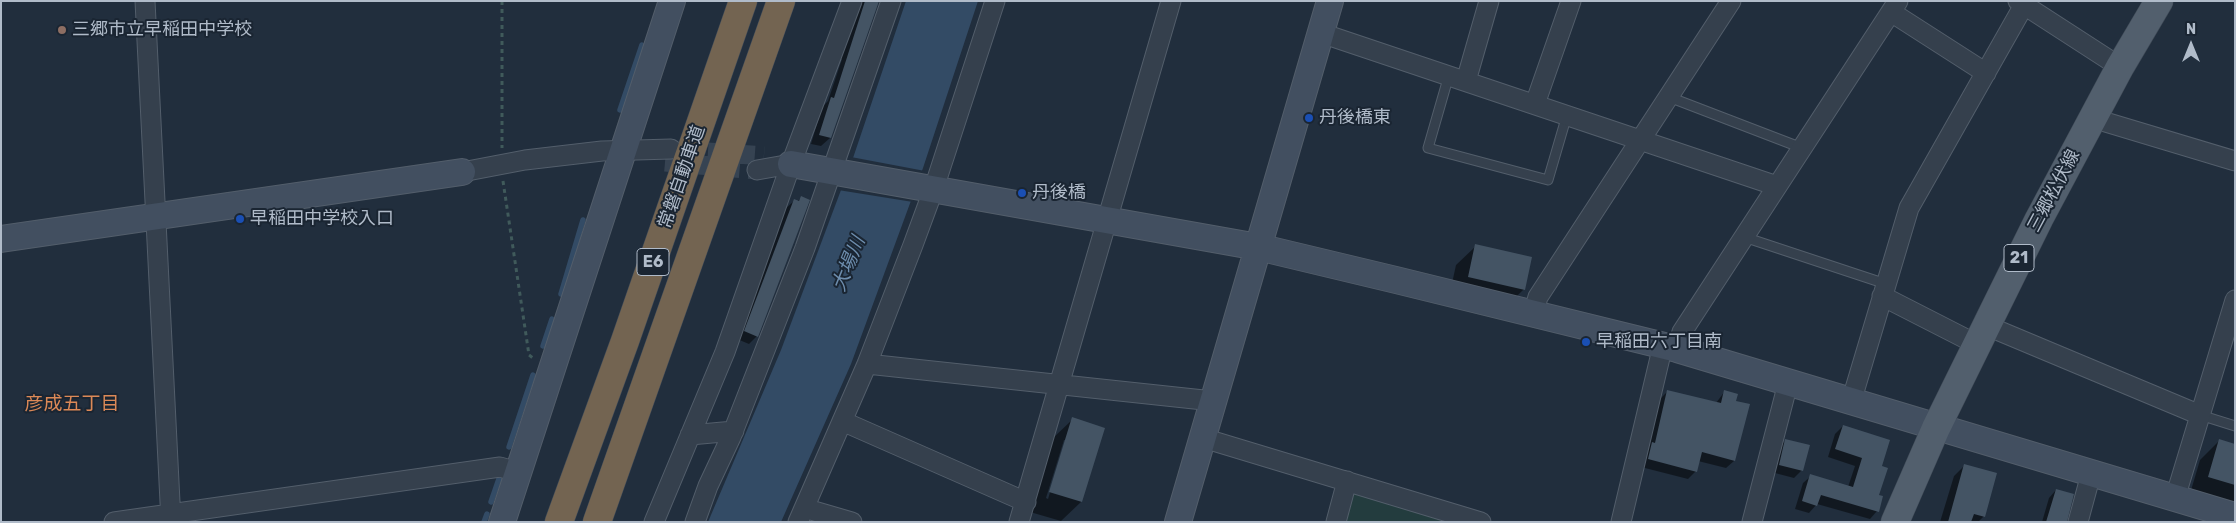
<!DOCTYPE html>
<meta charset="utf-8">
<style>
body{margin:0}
#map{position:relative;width:2236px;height:523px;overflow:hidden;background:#212e3d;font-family:Rubik,sans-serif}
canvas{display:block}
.frame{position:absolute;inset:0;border:2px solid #b0bbc9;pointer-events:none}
.north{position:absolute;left:2166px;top:20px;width:50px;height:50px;-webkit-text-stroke:4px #1a2532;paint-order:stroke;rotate:0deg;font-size:14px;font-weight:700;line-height:20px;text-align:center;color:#b0bbc9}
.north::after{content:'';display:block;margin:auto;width:18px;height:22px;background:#b0bbc9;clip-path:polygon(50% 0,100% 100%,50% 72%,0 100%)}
</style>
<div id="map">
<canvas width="2236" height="523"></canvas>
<div class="frame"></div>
<div class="north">N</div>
</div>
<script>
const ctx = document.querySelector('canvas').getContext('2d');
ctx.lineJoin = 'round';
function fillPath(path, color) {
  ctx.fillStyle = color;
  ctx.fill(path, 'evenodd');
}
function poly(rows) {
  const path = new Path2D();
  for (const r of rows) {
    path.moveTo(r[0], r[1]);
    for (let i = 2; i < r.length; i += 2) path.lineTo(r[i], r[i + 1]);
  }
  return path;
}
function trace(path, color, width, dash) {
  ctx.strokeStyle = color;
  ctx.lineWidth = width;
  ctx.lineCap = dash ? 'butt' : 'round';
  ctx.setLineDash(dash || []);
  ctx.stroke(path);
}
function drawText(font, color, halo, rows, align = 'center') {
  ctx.font = font + ' Rubik,"Noto Sans JP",sans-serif';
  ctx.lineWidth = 4;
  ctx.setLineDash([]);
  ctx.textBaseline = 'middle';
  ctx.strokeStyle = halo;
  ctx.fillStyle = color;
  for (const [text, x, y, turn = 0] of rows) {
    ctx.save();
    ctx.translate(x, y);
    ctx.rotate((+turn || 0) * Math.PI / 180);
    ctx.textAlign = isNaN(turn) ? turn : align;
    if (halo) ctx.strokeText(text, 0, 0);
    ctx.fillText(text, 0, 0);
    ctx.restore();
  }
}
fillPath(poly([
 [1354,490,1456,522,1344,522]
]), '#233c3e');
fillPath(poly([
 [906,1,978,1,923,168,851,364,781,522,708,522,781,350,853,158]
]), '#334b65');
fillPath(poly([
 [851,157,925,171,913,202,838,190]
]), '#212e3d');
fillPath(poly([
 [860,1,878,1,830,138,821,146,811,144,822,107,828,101,842,59,840,58],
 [801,198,757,336,749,344,737,339,786,208,794,201,797,202],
 [1476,246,1524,289,1504,309,1449,297,1456,265],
 [1668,391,1716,403,1725,391,1734,461,1726,468,1698,461,1696,471,1688,479,1641,467,1644,451,1649,446,1660,399],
 [1073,419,1104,428,1081,502,1061,521,1030,512,1053,438],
 [1064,440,1066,440,1048,499,1046,498],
 [1843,426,1880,467,1877,511,1870,519,1817,504,1809,513,1795,509,1803,483,1811,476,1848,487,1855,466,1828,457,1835,434],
 [1786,440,1802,470,1794,478,1771,472,1778,448],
 [2220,440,2235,445,2235,510,2189,497,2200,460],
 [1965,465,1984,516,1978,522,1940,522,1954,476],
 [2056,490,2066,522,2042,522,2049,498]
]), '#0007');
trace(poly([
 [620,110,642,45],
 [561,294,583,220],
 [543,346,552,319],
 [509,447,533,375],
 [491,502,500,476],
 [484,522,487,514]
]), '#334b65', 5.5);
fillPath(poly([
 [865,1,879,1,831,138,819,135,831,97,834,98],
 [801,196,810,200,758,337,744,331,794,199,799,201],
 [1475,244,1532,257,1525,290,1468,277],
 [1667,390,1721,403,1724,390,1738,394,1736,401,1750,404,1735,461,1702,452,1697,472,1648,459,1652,442,1655,443],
 [1072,417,1105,428,1082,502,1049,492],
 [1843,425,1890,440,1882,466,1888,468,1879,495,1883,496,1879,512,1821,495,1817,506,1802,501,1810,474,1853,487,1862,458,1835,449],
 [1785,439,1810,445,1803,471,1779,465],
 [2219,439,2235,444,2235,485,2208,477],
 [1964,464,1997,473,1985,517,1974,514,1971,522,1948,522],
 [2056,489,2074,494,2067,522,2046,522]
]), '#445464');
trace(poly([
 [680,150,764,156],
 [665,162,757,170]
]), '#364352', 19, [19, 9]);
const lane = poly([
 [1449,75,1428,148,1548,180,1567,115],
 [1669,97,1802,148],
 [1744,237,1886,284],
 [2200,415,2235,426]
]);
const street = poly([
 [145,1,171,522],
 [2018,1,2120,67],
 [1891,12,1986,73],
 [1321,33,1777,186],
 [1466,81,1489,1],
 [1535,104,1571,1],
 [2092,118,2235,161],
 [757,170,791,164],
 [462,172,525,160,602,151,671,149],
 [1882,296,1976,344],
 [1533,314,1538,297,1731,1],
 [1985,325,2200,415],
 [1677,349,1682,332,1898,1],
 [867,364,1213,401],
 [1851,402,1909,208,2024,5],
 [842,421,1026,502],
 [690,435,734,431],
 [1203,438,1481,522],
 [2175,498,2235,300],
 [804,508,852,522],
 [114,522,500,467,518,472],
 [654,522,725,352,791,164,852,1],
 [695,522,708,486,731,437,805,248,891,1],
 [798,522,867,364,913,245,934,188,995,1],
 [1019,522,1171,1],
 [1336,522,1347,481],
 [1621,522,1663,345],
 [1752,522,1788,383],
 [2078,522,2091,474]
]);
const secondary = poly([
 [791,164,1258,247,1396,280,1677,349,2235,516],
 [1,239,462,172],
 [502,522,672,1],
 [1178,522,1330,1]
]);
const primary = poly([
 [1895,522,1936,428,2039,219,2120,67,2159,1]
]);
const highway = poly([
 [559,522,625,341,743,1],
 [597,522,781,1]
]);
trace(lane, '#535e6b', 11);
trace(street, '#535e6b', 21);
trace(secondary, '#535e6b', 28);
trace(primary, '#3e4956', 29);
trace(highway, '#404b58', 29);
trace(poly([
 [502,1,502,148],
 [503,181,529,355,533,358]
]), '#405a5b', 3, [4, 4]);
trace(lane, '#35404d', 9);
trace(street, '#35404d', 19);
trace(secondary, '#424f60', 26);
trace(primary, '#525f6d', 28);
trace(highway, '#736451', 28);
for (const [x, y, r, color] of [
 [62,30,5,"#8d6e63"],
 [1309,118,5,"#1a4fb4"],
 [1022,193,5,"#1a4fb4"],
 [240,219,5,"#1a4fb4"],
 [1586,342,5,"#1a4fb4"]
]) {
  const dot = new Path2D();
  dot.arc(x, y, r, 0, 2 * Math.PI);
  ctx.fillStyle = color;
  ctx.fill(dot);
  trace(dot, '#1a2532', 2);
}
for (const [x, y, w] of [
 [2019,258,30],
 [653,262,32]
]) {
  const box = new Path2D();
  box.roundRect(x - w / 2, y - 13.5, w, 27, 4);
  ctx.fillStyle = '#1a2532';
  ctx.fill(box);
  trace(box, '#b0bbc9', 1);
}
drawText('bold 16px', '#b0bbc9', null, [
 ["21",2019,258],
 ["E6",653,262]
]);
drawText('18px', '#b0bbc9', '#1a2532', [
 ["三郷市立早稲田中学校",72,30],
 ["丹後橋東",1319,118],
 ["丹後橋",1032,193],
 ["早稲田中学校入口",250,219],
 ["早稲田六丁目南",1596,342]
], 'left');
drawText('18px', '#b0bbc9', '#1a2532', [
 ["常磐自動車道",682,177,-71],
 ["三郷松伏線",2054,191,-62]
]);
drawText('italic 19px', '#6e8eae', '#1a2532', [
 ["大場川",849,264,-68]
]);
drawText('19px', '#dc8957', '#1a2532', [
 ["彦成五丁目",72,405]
]);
</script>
